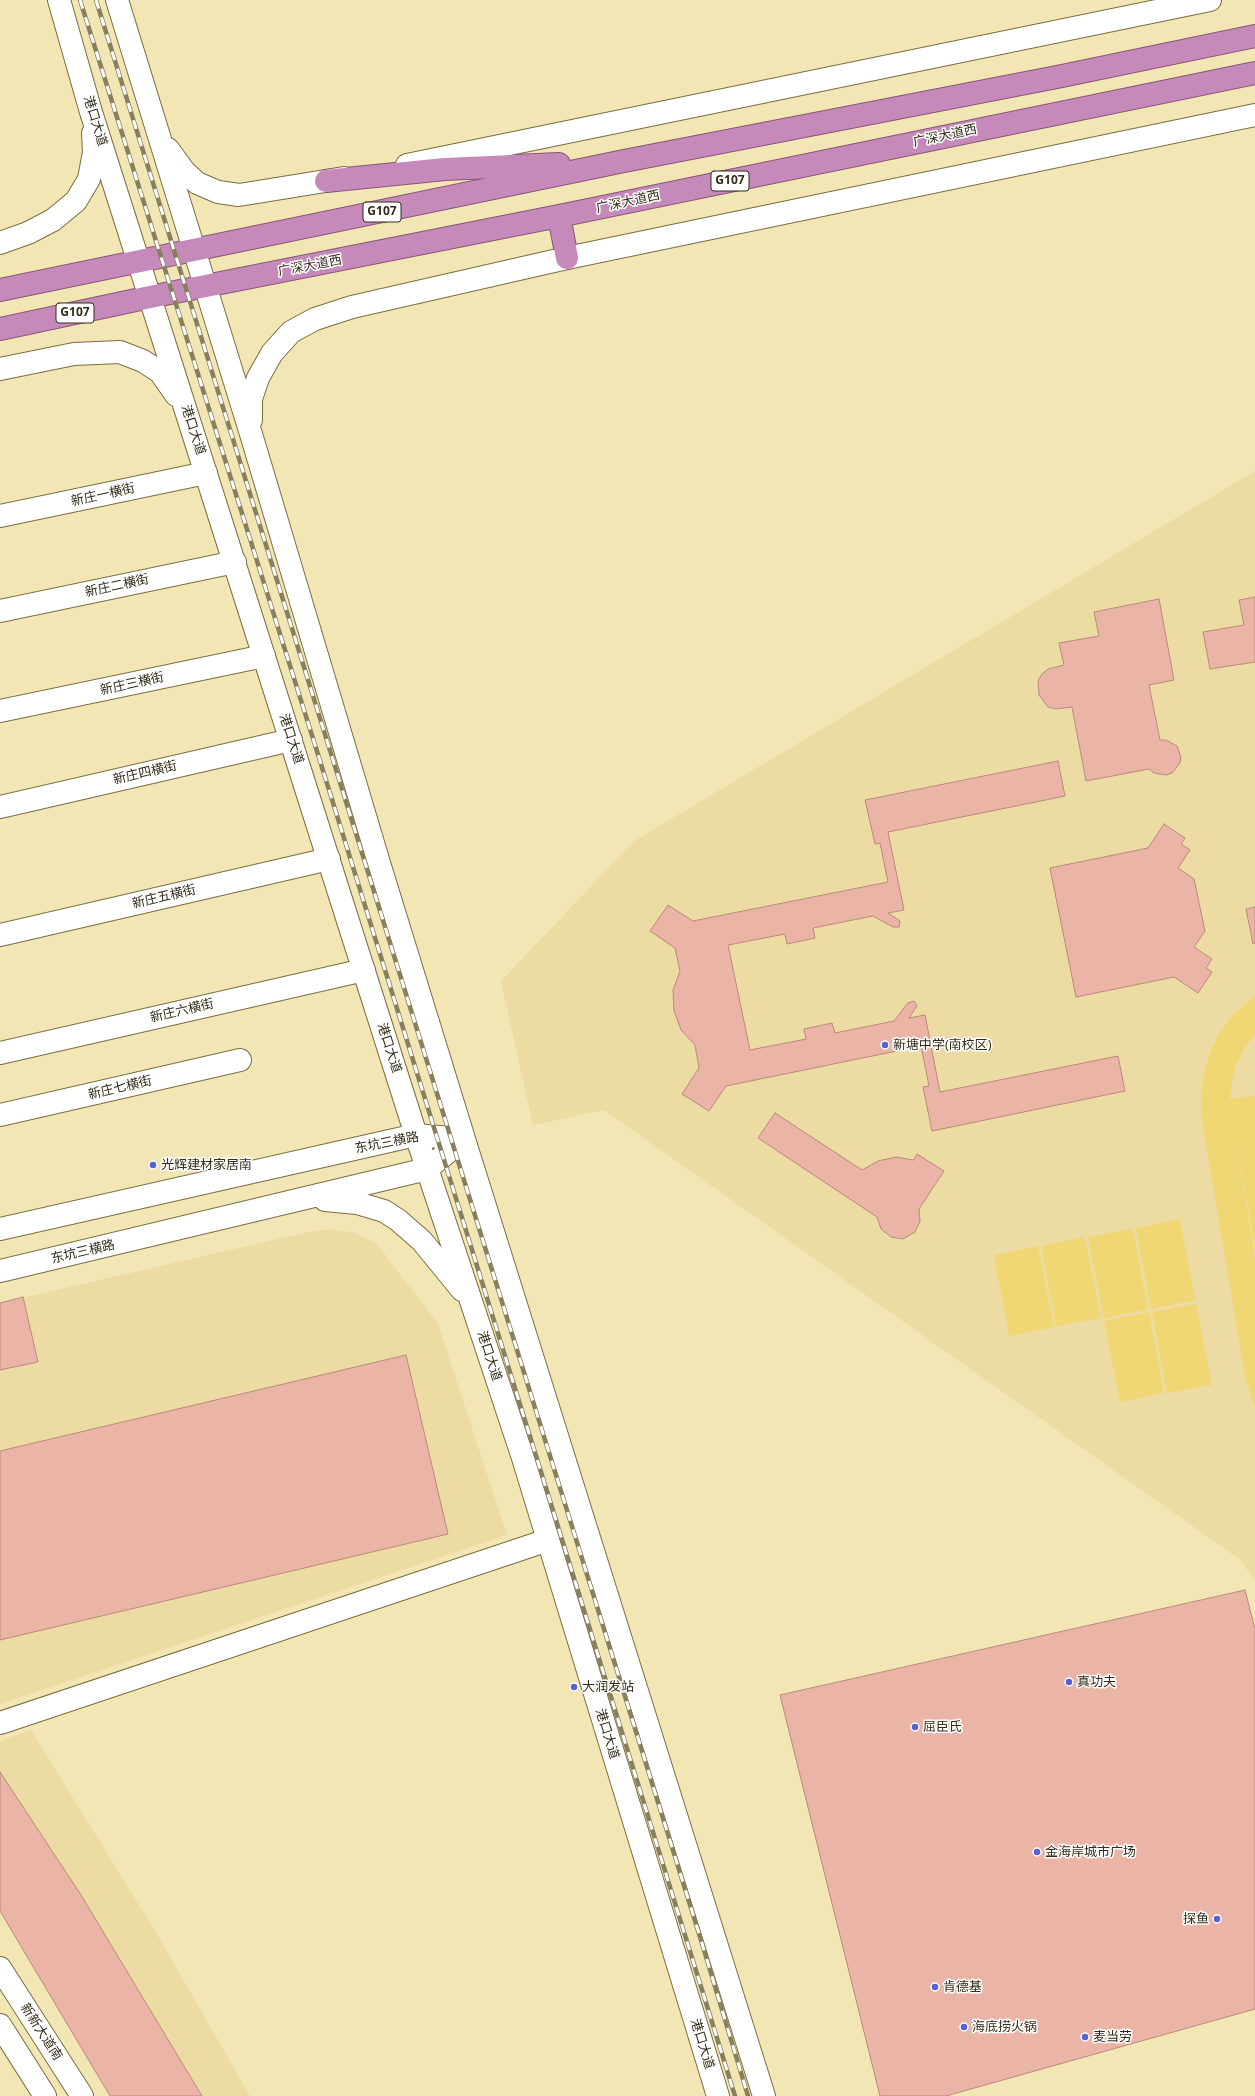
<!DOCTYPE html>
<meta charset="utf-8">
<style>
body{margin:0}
canvas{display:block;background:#f3e6b5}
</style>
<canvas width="1255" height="2096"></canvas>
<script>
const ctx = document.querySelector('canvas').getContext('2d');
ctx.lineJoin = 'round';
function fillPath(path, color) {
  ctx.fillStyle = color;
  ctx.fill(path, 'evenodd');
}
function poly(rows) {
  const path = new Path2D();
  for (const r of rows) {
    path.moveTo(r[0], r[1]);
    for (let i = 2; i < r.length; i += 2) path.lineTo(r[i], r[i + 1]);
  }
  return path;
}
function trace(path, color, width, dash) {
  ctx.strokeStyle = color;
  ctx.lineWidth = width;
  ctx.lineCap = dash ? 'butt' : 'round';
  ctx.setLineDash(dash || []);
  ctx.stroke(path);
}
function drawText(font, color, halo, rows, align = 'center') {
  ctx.font = font + ' "Open Sans","Noto Sans SC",sans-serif';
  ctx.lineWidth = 3;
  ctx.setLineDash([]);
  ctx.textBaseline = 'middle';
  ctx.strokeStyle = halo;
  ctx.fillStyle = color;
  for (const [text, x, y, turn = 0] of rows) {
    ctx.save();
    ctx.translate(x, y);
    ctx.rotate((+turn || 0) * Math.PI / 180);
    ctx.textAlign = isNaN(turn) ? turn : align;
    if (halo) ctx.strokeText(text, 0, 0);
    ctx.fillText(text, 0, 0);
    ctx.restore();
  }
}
fillPath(poly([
 [1255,471,1255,1580,1239,1559,604,1110,533,1125,501,981,634,841],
 [332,1229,356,1233,377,1244,438,1324,507,1535,0,1704,0,1303,308,1232],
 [31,1730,157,1934,250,2096,110,2096,0,1911,0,1741]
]), '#ecdca4');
fillPath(poly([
 [1255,995,1255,1034,1244,1049,1236,1065,1232,1082,1230,1099,1255,1096,1255,1250,1231,1106,1255,1260,1255,1408,1245,1377,1202,1121,1201,1099,1203,1077,1209,1055,1219,1034,1232,1016],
 [1180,1219,1195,1300,1151,1309,1136,1228],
 [1133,1229,1148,1309,1104,1318,1088,1237],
 [1085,1237,1101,1318,1056,1326,1041,1246],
 [1038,1246,1054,1327,1009,1336,994,1255],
 [1196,1304,1212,1385,1167,1393,1152,1312],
 [1149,1312,1164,1393,1120,1402,1104,1321]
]), '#f1d773');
const building = poly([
 [1255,597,1255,662,1210,669,1203,632,1244,625,1239,600,1255,597],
 [1159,599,1174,680,1149,685,1160,740,1166,740,1177,746,1181,757,1180,763,1172,773,1166,775,1154,773,1149,769,1086,781,1072,707,1056,709,1048,707,1039,695,1038,681,1042,674,1048,669,1064,665,1059,643,1099,636,1094,612,1159,599],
 [1058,761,1065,796,888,832,904,910,888,913,900,921,899,927,893,927,873,916,813,928,815,938,787,944,785,934,728,945,750,1050,806,1039,804,1029,832,1023,835,1033,894,1021,908,1003,914,1001,917,1006,909,1018,925,1015,940,1092,1118,1056,1125,1091,932,1131,923,1087,929,1086,921,1046,726,1086,709,1111,682,1094,699,1068,695,1045,681,1030,674,1011,673,990,680,971,675,948,650,931,668,905,693,921,888,882,880,843,875,844,865,800,1058,761],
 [1164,824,1185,838,1181,844,1190,850,1178,868,1194,879,1205,931,1194,947,1212,959,1206,968,1212,972,1198,993,1174,977,1076,997,1050,868,1148,848,1164,824],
 [1255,907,1255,943,1253,944,1246,909,1255,907],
 [775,1113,862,1170,878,1161,896,1157,914,1160,917,1154,944,1171,919,1209,920,1221,915,1232,903,1239,891,1237,881,1229,877,1217,758,1138,775,1113],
 [23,1297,38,1362,0,1370,0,1303,23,1297],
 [406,1355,448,1534,0,1640,0,1451,406,1355],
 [1245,1590,1255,1629,1255,2009,946,2096,880,2096,780,1695,1245,1590],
 [0,1772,81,1895,202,2096,110,2096,0,1911,0,1772]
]);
fillPath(building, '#eab5a7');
trace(building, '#bb897c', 1);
const minor = poly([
 [0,516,206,473],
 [0,611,235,562],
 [0,711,264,656],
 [0,807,291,740],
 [0,935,329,859],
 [0,1053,364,970],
 [0,1115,240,1060],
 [0,1723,548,1540]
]);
const tertiary = poly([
 [59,0,91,112,416,1135,523,1458,718,2096],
 [117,0,251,434,379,863,464,1139,764,2096],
 [168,149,184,171,197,183,218,192,239,195,344,178],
 [407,165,1210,0],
 [0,243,28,233,53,220,76,201,89,179,94,152,93,133],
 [0,369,74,354,120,352,143,361,160,372,176,395],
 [251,420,251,399,258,378,272,353,291,332,315,319,352,307,567,258,1255,115],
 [325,1200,357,1203,384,1211,398,1220,422,1241,462,1290],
 [0,1229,416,1135,464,1139],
 [0,1271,427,1169,464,1139],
 [0,1968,82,2096],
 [0,2025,45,2096]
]);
const trunk = poly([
 [326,181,445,169,559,164],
 [559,216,567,258],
 [0,290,624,161,1057,77,1255,36],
 [0,329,150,297,559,216,1255,73]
]);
trace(minor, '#7a6e41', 24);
trace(tertiary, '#7a6e41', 24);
trace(trunk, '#895677', 24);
trace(minor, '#fff', 22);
trace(tertiary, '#fff', 22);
trace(trunk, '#c68aba', 22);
const rail = poly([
 [80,0,316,748,735,2096],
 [96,0,701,1940,748,2096]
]);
trace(rail, '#887f5f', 4.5);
trace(rail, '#fff', 3, [9]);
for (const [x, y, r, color] of [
 [885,1045,4,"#5661d8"],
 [153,1165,4,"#5661d8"],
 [1069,1682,4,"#5661d8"],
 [574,1687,4,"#5661d8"],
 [915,1727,4,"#5661d8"],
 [1037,1852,4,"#5661d8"],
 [1217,1919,4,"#5661d8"],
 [935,1987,4,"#5661d8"],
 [964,2027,4,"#5661d8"],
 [1085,2037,4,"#5661d8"]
]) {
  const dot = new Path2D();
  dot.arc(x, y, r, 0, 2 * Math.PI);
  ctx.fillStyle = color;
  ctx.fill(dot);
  trace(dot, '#fff', 1.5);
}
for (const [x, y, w] of [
 [730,181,38],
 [382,212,38],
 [75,313,38]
]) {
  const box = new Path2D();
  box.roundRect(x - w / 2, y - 10, w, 20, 3);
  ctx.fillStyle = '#fff';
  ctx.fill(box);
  trace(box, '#322d1a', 1);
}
drawText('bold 12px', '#322d1a', null, [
 ["G107",730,181],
 ["G107",382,212],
 ["G107",75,313]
]);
drawText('13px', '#322d1a', '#fff', [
 ["港口大道",95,121,73],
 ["广深大道西",945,136,-12],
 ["广深大道西",628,202,-12],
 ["广深大道西",310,266,-11],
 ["港口大道",193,430,72],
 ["新庄一横街",103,495,-12],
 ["新庄二横街",117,586,-12],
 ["新庄三横街",132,684,-12],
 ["港口大道",291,739,72],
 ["新庄四横街",145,773,-13],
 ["新庄五横街",164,897,-13],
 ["新庄六横街",182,1011,-13],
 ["港口大道",389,1048,72],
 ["新庄七横街",120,1088,-13],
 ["东坑三横路",387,1143,-11],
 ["东坑三横路",83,1252,-13],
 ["港口大道",489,1356,72],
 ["港口大道",607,1734,73],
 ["新新大道南",41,2032,57],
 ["港口大道",702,2044,73]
]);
drawText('13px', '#322d1a', '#fff', [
 ["新塘中学(南校区)",893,1045],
 ["光辉建材家居南",161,1165],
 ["真功夫",1077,1682],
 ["大润发站",582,1687],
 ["屈臣氏",923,1727],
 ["金海岸城市广场",1045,1852],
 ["探鱼",1209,1919,"right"],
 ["肯德基",943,1987],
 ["海底捞火锅",972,2027],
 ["麦当劳",1093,2037]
], 'left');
</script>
